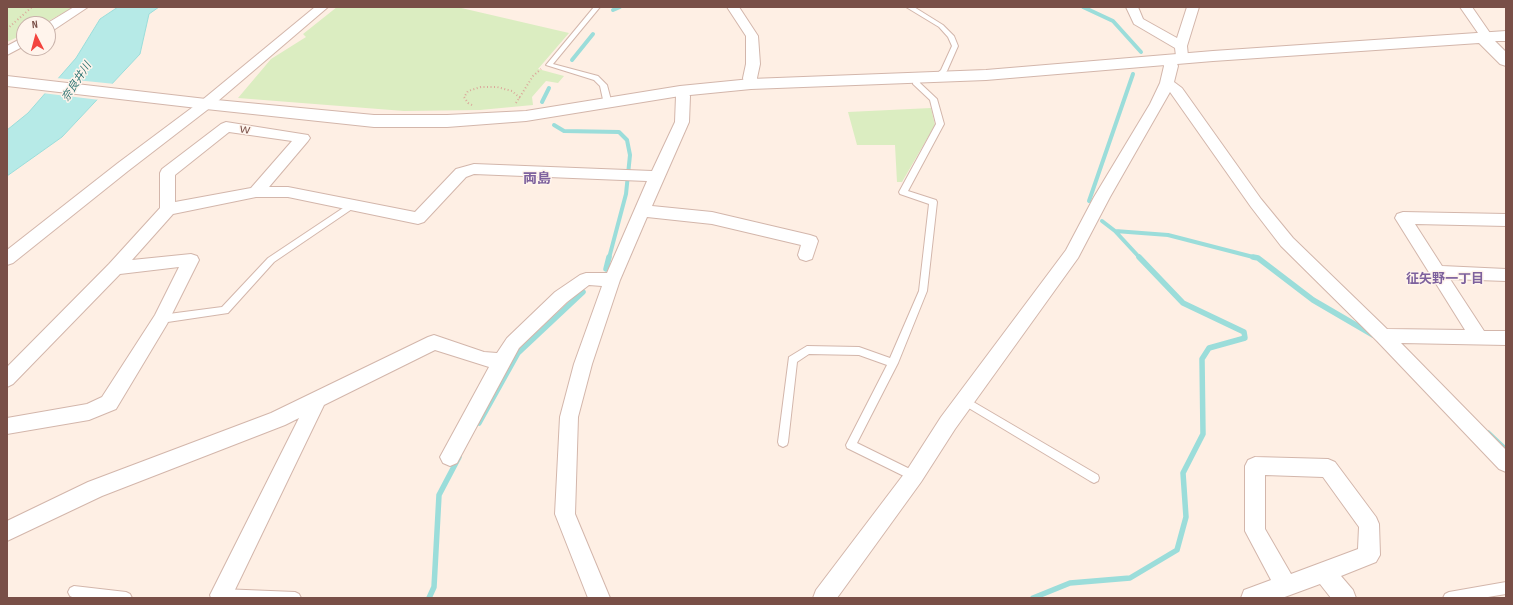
<!DOCTYPE html>
<meta charset="utf-8">
<style>
body{margin:0}
#map{position:relative;width:1513px;height:605px;overflow:hidden;background:#feefe4;font-family:"Sofia Sans Condensed",sans-serif}
canvas{display:block}
.frame{position:absolute;inset:0;border:8px solid #794f47;pointer-events:none}
.north{position:absolute;left:16px;top:16px;width:40px;height:40px;box-sizing:border-box;background:#fff4ec;border:1px solid #c9b2aa;border-radius:50%;rotate:354deg;font-size:11px;font-weight:700;line-height:16px;text-align:center;color:#794f47}
.north::after{content:'';display:block;margin:auto;width:14px;height:18px;background:#f3443e;clip-path:polygon(50% 0,100% 100%,50% 72%,0 100%)}
</style>
<div id="map">
<canvas width="1513" height="605"></canvas>
<div class="frame"></div>
<div class="north">N</div>
</div>
<script>
const ctx = document.querySelector('canvas').getContext('2d');
ctx.lineJoin = 'round';
function fillPath(path, color) {
  ctx.fillStyle = color;
  ctx.fill(path, 'evenodd');
}
function poly(rows) {
  const path = new Path2D();
  for (const r of rows) {
    path.moveTo(r[0], r[1]);
    for (let i = 2; i < r.length; i += 2) path.lineTo(r[i], r[i + 1]);
  }
  return path;
}
function trace(path, color, width, dash) {
  ctx.strokeStyle = color;
  ctx.lineWidth = width;
  ctx.lineCap = dash ? 'butt' : 'round';
  ctx.setLineDash(dash || []);
  ctx.stroke(path);
}
function drawText(font, color, halo, rows, align = 'center') {
  ctx.font = font + ' "Sofia Sans Condensed","Noto Sans JP",sans-serif';
  ctx.lineWidth = 3;
  ctx.setLineDash([]);
  ctx.textBaseline = 'middle';
  ctx.strokeStyle = halo;
  ctx.fillStyle = color;
  for (const [text, x, y, turn = 0] of rows) {
    ctx.save();
    ctx.translate(x, y);
    ctx.rotate((+turn || 0) * Math.PI / 180);
    ctx.textAlign = isNaN(turn) ? turn : align;
    if (halo) ctx.strokeText(text, 0, 0);
    ctx.fillText(text, 0, 0);
    ctx.restore();
  }
}
fillPath(poly([
 [7,7,74,7,43,24,24,24,24,34,7,42],
 [337,7,457,7,569,33,538,69,564,76,558,83,546,81,532,97,533,105,480,110,404,111,238,98,271,59,306,37,303,34],
 [931,108,935,125,902,182,897,182,895,145,857,145,848,112]
]), '#dbedc1');
const water = poly([
 [118,7,159,7,149,14,140,54,62,137,7,176,7,130,28,113,76,58,100,19,118,7]
]);
fillPath(water, '#b6eae7');
trace(water, '#9bddda', 1);
fillPath(poly([
 [56,78,115,84,100,100,42,93]
]), '#feefe4');
trace(poly([
 [1083,7,1113,21,1141,52],
 [613,10,620,7],
 [572,60,593,34],
 [542,102,549,88],
 [554,125,564,131,619,132,627,140,630,155,626,194,609,258],
 [1089,201,1133,74],
 [1102,221,1115,231,1140,258],
 [1115,231,1168,235,1257,258]
]), '#9bddda', 4);
trace(poly([
 [1253,257,1258,258,1313,300,1373,335],
 [606,269,609,257],
 [479,423,518,353,583,292],
 [1488,433,1506,450],
 [429,598,434,587,439,495,459,457],
 [1033,598,1070,583,1130,578,1177,550,1186,517,1183,473,1203,434,1202,359,1209,348,1245,338,1244,332,1183,303,1139,257]
]), '#9bddda', 5.5);
const service = poly([
 [594,7,600,7,553,64,598,76,607,85,612,104,608,106,604,104,600,86,594,80,546,65,594,7],
 [906,7,914,7,943,25,954,36,958,46,947,71,939,79,935,79,933,77,941,70,952,46,948,37,939,27,906,7],
 [914,75,918,75,920,83,937,99,944,124,908,191,936,200,937,202,927,291,898,363,857,443,918,473,919,476,918,479,914,481,847,448,846,445,887,365,859,355,809,354,797,362,788,442,787,445,783,447,779,445,778,442,789,357,807,346,859,347,890,358,919,291,929,204,900,194,899,192,936,124,930,100,913,84,914,75],
 [352,202,355,203,356,205,355,207,274,262,228,313,161,323,158,322,156,319,158,316,161,315,222,307,268,258,352,202],
 [965,397,1098,475,1099,478,1098,481,1094,483,1090,481,962,404,960,401,962,398,965,397],
 [1506,582,1506,594,1482,598,1443,598,1445,594,1449,592,1506,582],
 [74,586,126,592,130,594,132,598,74,598,70,596,68,592,70,588,74,586],
 [221,589,295,592,299,594,301,598,212,598,214,594,221,589]
]);
const minor = poly([
 [74,7,88,7,52,31,48,32,48,24,46,24,74,7],
 [315,7,328,7,211,107,128,171,13,263,7,265,7,250,118,163,201,101,315,7],
 [727,7,739,7,758,36,760,64,757,78,758,84,756,87,751,88,746,87,744,84,743,78,746,64,746,36,727,7],
 [1126,7,1138,7,1143,19,1177,38,1187,7,1199,7,1187,46,1188,56,1187,59,1177,59,1176,56,1175,48,1134,24,1126,7],
 [1460,7,1472,7,1490,33,1487,41,1479,41,1477,38,1478,33,1460,7],
 [24,37,24,46,7,55,7,46,24,37],
 [1169,56,1174,57,1178,66,1174,82,1182,88,1261,199,1293,238,1387,329,1465,330,1395,218,1397,214,1403,212,1506,214,1506,226,1415,224,1442,266,1506,269,1506,281,1450,279,1484,331,1506,331,1506,345,1401,343,1506,450,1506,472,1499,469,1377,341,1281,246,1251,207,1170,92,1110,197,1078,258,955,429,921,482,837,598,813,598,816,590,907,470,941,417,1066,250,1094,197,1150,104,1160,83,1164,66,1162,60,1164,57,1169,56],
 [680,87,685,88,690,96,689,122,652,206,712,212,810,235,816,237,818,241,812,259,806,261,800,259,798,255,801,245,712,224,647,217,620,280,592,364,578,417,575,514,610,598,588,598,555,514,560,417,574,364,602,286,589,285,567,302,519,348,457,463,450,466,443,463,440,457,489,367,435,350,324,405,231,598,211,598,210,595,299,418,285,425,102,496,7,541,7,521,88,482,271,413,428,337,434,335,484,352,497,353,507,338,555,292,580,275,586,273,607,273,647,181,474,174,466,177,424,222,418,224,288,197,256,197,173,214,132,260,191,254,197,256,199,260,167,324,116,409,89,420,7,434,7,418,87,404,102,397,155,315,179,267,120,274,13,384,7,387,7,367,109,264,160,208,160,173,162,169,221,124,226,122,308,135,310,138,308,141,269,187,288,187,415,212,456,169,474,164,652,171,675,122,676,96,673,91,675,88,680,87],
 [229,132,292,141,251,188,175,202,175,175,229,132],
 [1255,457,1328,459,1335,462,1376,517,1379,524,1380,555,1376,562,1341,576,1353,590,1356,598,1331,598,1320,584,1282,598,1241,598,1244,590,1271,580,1245,531,1245,466,1248,460,1255,457],
 [1265,475,1323,477,1359,527,1358,549,1291,574,1265,529,1265,475]
]);
const tertiary = poly([
 [1506,31,1506,41,1495,41,1506,52,1506,66,1500,64,1479,43,1213,61,986,80,751,89,680,96,526,121,447,127,374,127,206,109,7,86,7,76,206,99,374,115,447,115,526,111,680,86,751,79,986,70,1213,51,1506,31]
]);
trace(service, '#d3b6ab', 2);
trace(minor, '#d3b6ab', 2);
trace(tertiary, '#d3b6ab', 2);
trace(poly([
 [7,29,32,7],
 [516,103,533,76,541,69],
 [472,105,468,103,464,97,468,91,481,87,497,87,512,91,520,98]
]), '#dba89b', 2, [1, 2.5]);
fillPath(service, '#fff');
fillPath(minor, '#fff');
fillPath(tertiary, '#fff');
drawText('italic 11px', '#367977', '#fff4ec', [
 ["奈良井川",77,82,-57]
]);
drawText('12px', '#794f47', '#fff4ec', [
 ["ｗ",245,130,9]
]);
drawText('bold 13px', '#7e619d', '#fff4ec', [
 ["征矢野一丁目",1445,280]
]);
drawText('bold 14px', '#7e619d', '#fff4ec', [
 ["両島",537,179]
]);
</script>
